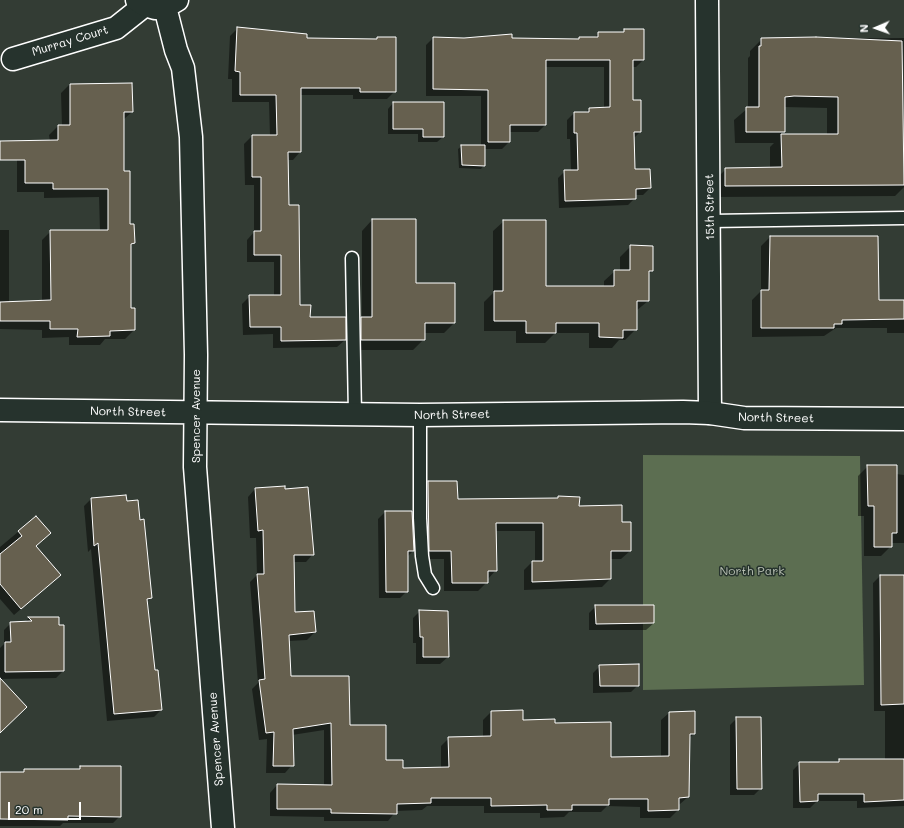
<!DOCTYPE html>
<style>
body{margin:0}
#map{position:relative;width:904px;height:828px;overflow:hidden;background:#333c34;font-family:Mali,sans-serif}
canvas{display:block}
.north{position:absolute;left:856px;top:8px;width:40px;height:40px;-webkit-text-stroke:3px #26332d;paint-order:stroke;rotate:268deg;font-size:11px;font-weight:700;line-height:16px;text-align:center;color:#fff}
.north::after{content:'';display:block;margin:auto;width:14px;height:18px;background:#fff;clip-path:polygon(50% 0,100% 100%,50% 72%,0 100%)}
.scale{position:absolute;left:8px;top:802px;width:73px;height:18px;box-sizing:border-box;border:2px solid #fff;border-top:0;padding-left:5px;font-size:12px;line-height:14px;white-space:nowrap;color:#fff;-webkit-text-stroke:3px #26332d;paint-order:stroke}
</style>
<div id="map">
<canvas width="904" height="828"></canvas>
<div class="north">N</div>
<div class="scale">20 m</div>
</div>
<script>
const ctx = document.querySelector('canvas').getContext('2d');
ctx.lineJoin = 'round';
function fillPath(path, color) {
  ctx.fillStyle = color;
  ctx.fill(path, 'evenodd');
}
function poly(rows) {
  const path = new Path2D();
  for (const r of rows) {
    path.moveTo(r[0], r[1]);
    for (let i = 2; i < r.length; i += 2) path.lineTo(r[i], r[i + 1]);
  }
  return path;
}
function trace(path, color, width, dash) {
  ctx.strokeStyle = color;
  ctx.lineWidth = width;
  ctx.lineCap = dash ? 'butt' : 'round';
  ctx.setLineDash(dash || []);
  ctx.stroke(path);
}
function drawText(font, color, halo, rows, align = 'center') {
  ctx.font = font + ' Mali,sans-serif';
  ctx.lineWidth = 3;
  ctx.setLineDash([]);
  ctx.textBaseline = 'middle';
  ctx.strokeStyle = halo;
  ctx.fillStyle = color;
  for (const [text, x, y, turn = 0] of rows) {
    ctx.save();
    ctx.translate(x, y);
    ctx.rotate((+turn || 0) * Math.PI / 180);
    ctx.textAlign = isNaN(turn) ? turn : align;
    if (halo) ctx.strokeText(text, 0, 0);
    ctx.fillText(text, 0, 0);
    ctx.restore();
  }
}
fillPath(poly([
 [643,455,860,456,864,685,643,690]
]), '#5c6e51');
fillPath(poly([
 [238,28,306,39,376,40,377,38,395,91,387,99,353,99,353,95,300,95,300,152,293,160,287,160,288,206,299,306,309,318,345,340,337,347,273,348,273,334,243,335,242,304,250,296,274,296,274,262,247,262,247,240,254,232,254,185,245,185,244,144,252,136,270,136,269,102,232,102,232,79,228,79,230,36],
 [625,30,643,60,636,67,632,67,632,101,640,132,633,139,634,170,650,188,643,195,635,195,635,198,628,205,559,208,558,178,565,171,571,171,570,139,567,139,567,120,574,113,585,113,589,109,604,108,604,67,545,67,545,125,538,132,509,132,509,142,502,149,484,149,484,165,481,169,459,168,458,149,462,146,481,146,481,96,426,96,426,45,433,38,577,40,579,38,594,38,599,33,622,33],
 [904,38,901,152,904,152,904,187,895,196,714,197,714,181,726,169,770,168,770,147,774,143,735,143,734,120,748,108,748,58,750,56,750,51,762,39],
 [784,107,827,108,827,135,780,135,784,131],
 [70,84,132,112,123,120,123,172,129,225,134,243,130,247,130,309,134,330,125,339,105,339,100,345,69,345,69,337,42,338,42,330,0,329,0,230,9,230,9,301,13,301,13,303,42,302,42,240,51,231,100,231,99,197,44,198,44,192,17,192,17,151,50,142,49,135,58,126,62,126,61,93],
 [393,103,443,137,437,142,418,142,418,134,388,134,388,109],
 [372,220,415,284,454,323,444,333,424,333,424,339,413,350,351,350,351,328,362,318,362,231],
 [504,221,545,287,604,287,604,281,615,271,620,271,620,257,631,246,652,271,648,275,648,301,636,311,636,329,625,340,619,340,612,348,589,348,589,333,555,333,545,343,516,343,516,331,484,331,484,302,493,293,493,231],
 [770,237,878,301,904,301,904,333,887,333,887,328,836,328,824,336,752,337,752,300,761,291,761,246],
 [868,466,896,474,904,475,904,543,891,543,891,546,881,556,864,556,864,516,858,516,858,476],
 [428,482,456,482,457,500,556,499,559,497,621,523,630,551,621,559,610,559,610,579,602,587,524,590,524,570,532,562,535,562,535,531,496,531,496,570,488,579,487,582,478,591,444,591,444,559,421,559,420,490],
 [255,489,313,554,306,562,293,562,294,613,315,632,307,640,288,641,290,677,349,726,385,761,402,770,441,768,441,746,449,738,483,737,483,720,491,712,522,721,554,724,610,758,661,757,661,720,669,713,694,712,694,734,688,739,688,797,680,804,678,805,678,810,670,818,640,818,640,807,607,806,601,812,569,812,564,817,540,818,540,813,484,813,484,806,427,806,422,810,396,811,388,821,324,821,324,817,270,816,270,793,277,785,324,786,324,730,292,735,292,765,285,773,266,773,267,739,259,740,252,689,258,683,250,582,257,575,256,538,250,538,248,497],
 [91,499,126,502,151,598,147,602,154,671,161,710,154,717,107,721,91,549,88,552,84,506],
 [385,512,413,551,407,557,407,591,400,598,379,598,378,519],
 [36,517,35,546,52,582,14,615,0,599,0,547],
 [880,576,904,595,904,806,857,808,857,801,817,801,810,808,793,808,793,770,800,763,836,763,839,760,885,760,885,711,874,711,873,583],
 [596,606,654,623,646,630,589,630,589,613],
 [420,611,448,657,440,664,416,664,416,643,413,643,413,618],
 [29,618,58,618,58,626,63,626,63,671,56,678,0,679,0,648,4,644,4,630,11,623,24,623],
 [600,666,638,685,631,692,593,693,593,673],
 [737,718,761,788,754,795,730,795,730,725],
 [81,767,120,816,113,823,63,823,60,826,0,826,0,773,77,770]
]), '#0007');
const building = poly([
 [237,27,307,34,307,38,377,39,377,37,396,37,396,92,360,92,360,88,301,88,301,152,288,152,289,205,299,205,300,305,311,305,310,317,346,317,346,340,281,341,281,327,250,327,249,295,281,295,281,255,254,255,254,231,261,231,261,177,252,177,252,135,277,135,276,95,240,95,240,72,235,71,237,27],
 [624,29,644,29,644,60,633,60,633,100,641,100,641,132,634,132,635,169,650,169,651,188,636,189,636,199,565,201,564,170,578,170,577,133,574,133,574,112,589,112,589,108,610,107,610,60,546,60,546,125,510,125,510,142,488,142,488,90,433,89,433,37,464,38,512,34,512,38,579,39,579,37,598,37,598,32,624,32,624,29],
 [816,37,902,41,904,185,725,186,725,168,782,167,781,134,838,134,838,97,794,96,785,97,785,132,746,132,746,107,759,107,759,46,761,46,761,38,816,37],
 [132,83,133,112,124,112,124,171,130,171,130,224,134,224,135,243,131,244,131,308,135,308,135,330,110,331,110,336,77,337,78,329,50,329,50,321,0,321,0,302,51,300,50,230,108,230,108,189,53,189,53,183,25,183,25,160,0,160,0,141,58,140,58,125,70,125,70,84,132,83],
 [393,102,444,102,444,137,423,137,423,129,393,129,393,102],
 [461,145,485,145,485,166,462,165,461,145],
 [372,219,416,219,416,283,455,283,455,323,425,323,425,340,361,340,361,317,372,317,372,219],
 [503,220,546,220,546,286,614,286,614,270,630,270,630,245,653,246,653,271,649,271,649,301,637,301,637,330,623,330,623,338,599,337,599,323,556,323,556,333,526,333,526,321,494,321,494,291,503,291,503,220],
 [770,236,878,236,879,300,904,300,904,319,842,320,842,324,834,324,834,328,761,328,761,290,769,290,770,236],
 [867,465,897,465,897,533,892,533,892,547,874,547,874,506,868,506,867,465],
 [428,481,457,481,458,499,558,498,558,496,580,497,579,506,622,505,622,522,631,522,631,551,611,551,611,579,532,582,532,561,543,561,543,523,496,523,497,571,488,571,488,583,452,583,451,551,429,551,428,481],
 [285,486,285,489,308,487,314,555,294,555,295,612,314,611,316,632,289,635,291,676,349,676,350,725,386,725,386,760,403,760,403,768,449,767,448,737,491,736,491,711,523,710,523,720,555,719,555,723,611,722,611,757,669,756,669,712,695,711,695,734,690,734,689,797,679,798,679,810,648,811,648,799,609,799,609,805,572,805,572,810,547,810,547,805,491,806,491,798,431,798,431,803,397,804,397,814,331,813,331,809,277,809,277,784,332,785,331,723,293,729,294,766,273,766,274,732,266,733,259,680,265,679,257,574,264,574,263,530,258,531,255,488,285,486],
 [126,495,127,501,138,500,140,520,144,519,152,598,147,599,155,670,158,670,162,710,114,714,98,543,94,546,91,498,126,495],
 [385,511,412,511,414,551,408,551,408,592,386,592,385,511],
 [36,516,51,533,36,546,61,575,21,609,0,584,0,554,22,536,18,531,36,516],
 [880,575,904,575,904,704,881,705,880,575],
 [595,605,654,605,654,623,596,624,595,605],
 [419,610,448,611,449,657,423,657,423,637,420,637,419,610],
 [28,617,59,617,59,625,64,625,64,671,5,672,5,642,11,642,10,622,32,621,28,617],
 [639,664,639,686,600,686,599,665,639,664],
 [0,678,27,707,0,733,0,678],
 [736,717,761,717,762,789,737,789,736,717],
 [839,759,904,759,904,800,864,802,864,794,818,794,818,801,800,802,799,762,839,762,839,759],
 [80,766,121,766,121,817,68,816,68,820,0,819,0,772,24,772,24,769,80,769,80,766]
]);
fillPath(building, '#66604f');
trace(building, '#fff', 1);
const lane = poly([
 [710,221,904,218],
 [352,258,355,414],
 [420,415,420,518,422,556,425,575,433,588]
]);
const street = poly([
 [707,0,710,413],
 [13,59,116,28,145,5]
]);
const secondary = poly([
 [137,0,145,5,155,8,165,7,177,0],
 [165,7,176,50,183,68,191,137,196,355,195,467,223,828],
 [0,410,420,415,683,412,710,413,744,418,904,419]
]);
trace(lane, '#fff', 15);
trace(street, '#fff', 25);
trace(secondary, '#fff', 25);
trace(lane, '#26332d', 12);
trace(street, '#26332d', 22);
trace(secondary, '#26332d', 22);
drawText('12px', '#fff', '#26332d', [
 ["Murray Court",70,41,-17],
 ["15th Street",710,207,-91],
 ["North Street",128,412,1],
 ["North Street",452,415,-1],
 ["Spencer Avenue",196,416,-90],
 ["North Street",776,418,1],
 ["Spencer Avenue",216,739,-94]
]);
drawText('12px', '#b6beb1', '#26332d', [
 ["North Park",752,571]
]);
</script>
